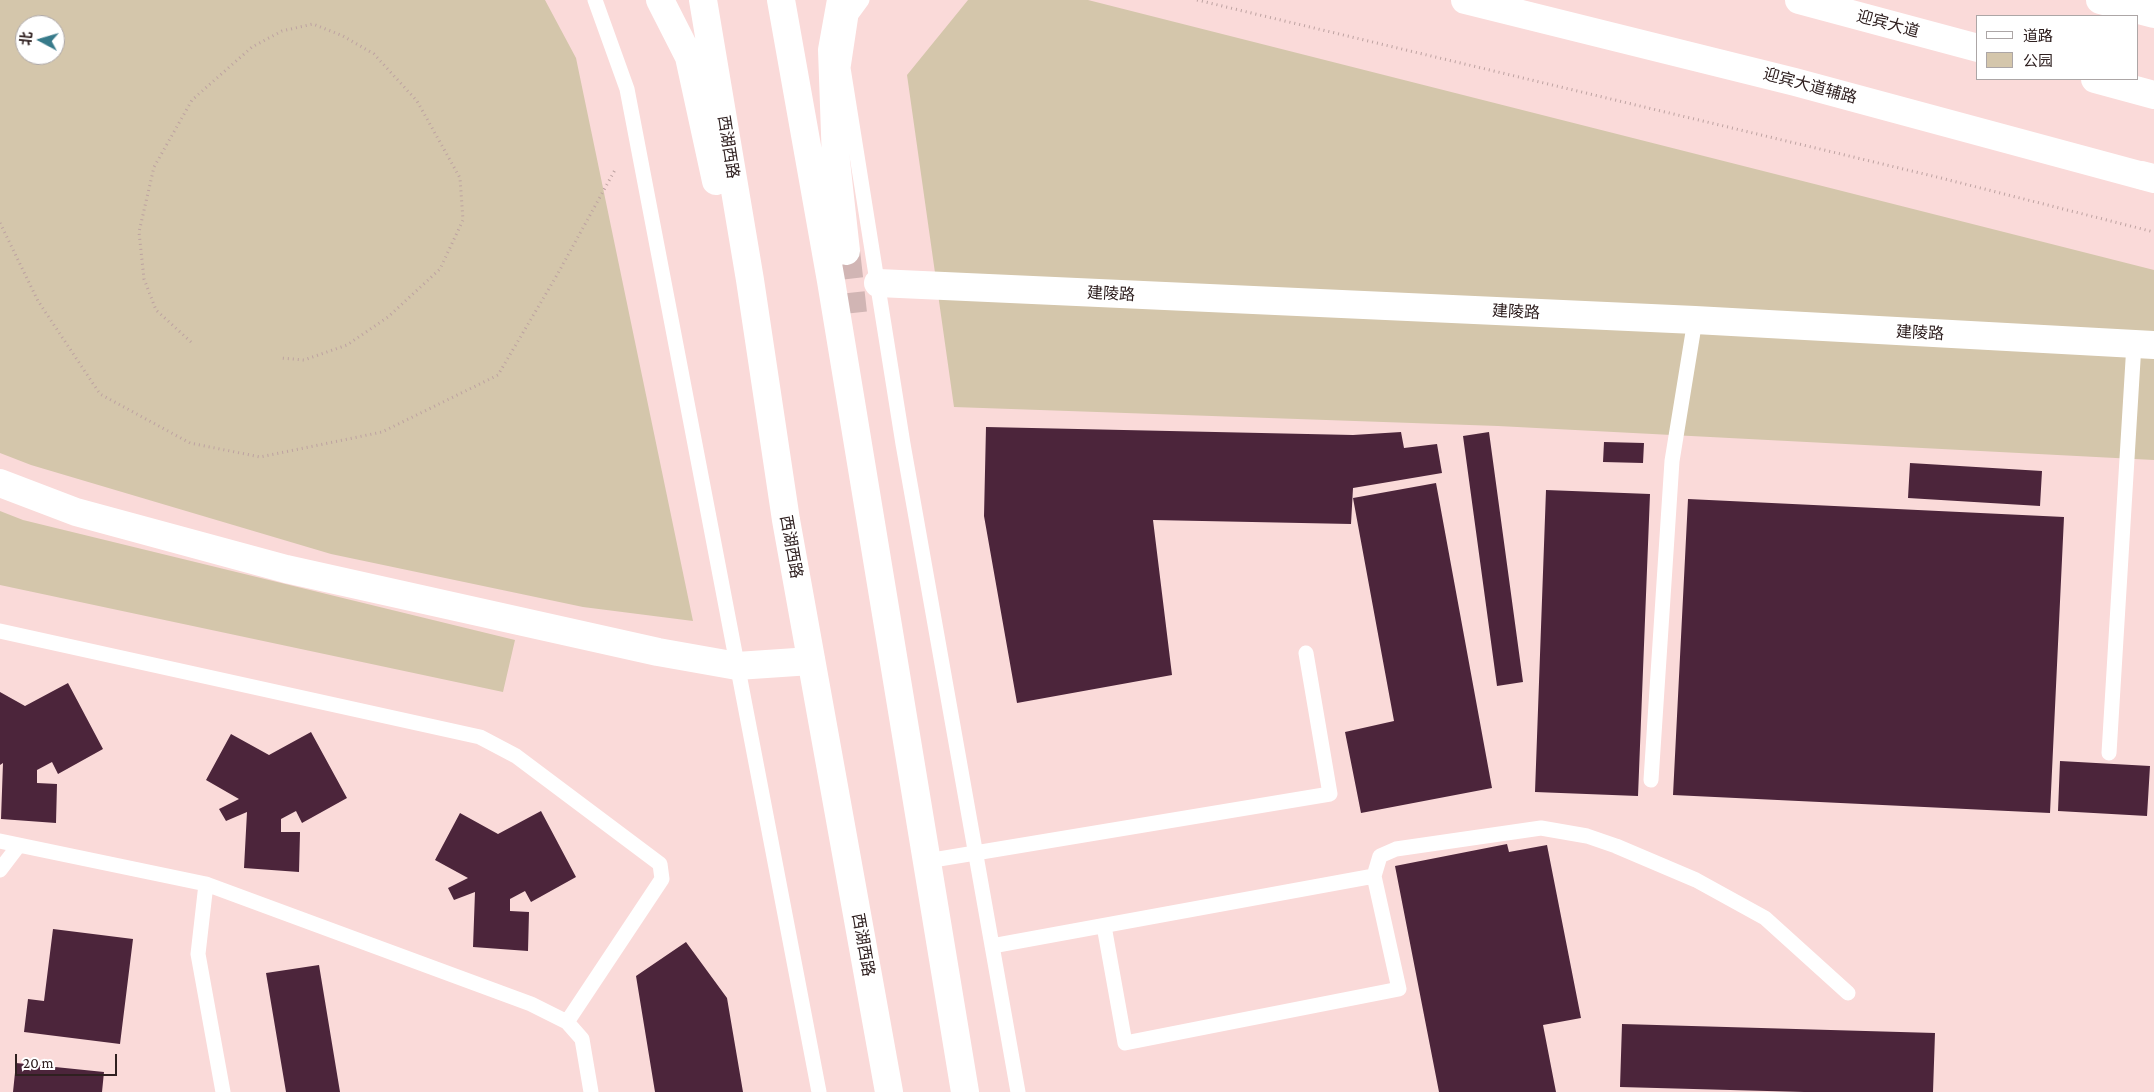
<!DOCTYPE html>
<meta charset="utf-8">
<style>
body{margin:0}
#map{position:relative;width:2154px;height:1092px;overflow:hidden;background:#fadad9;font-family:"Crimson Pro","Noto Sans SC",serif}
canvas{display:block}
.legend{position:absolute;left:1976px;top:15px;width:162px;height:65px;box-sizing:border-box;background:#fff;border:1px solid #aca6a6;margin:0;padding:6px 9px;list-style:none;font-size:15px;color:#2f2020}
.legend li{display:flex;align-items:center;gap:10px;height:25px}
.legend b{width:25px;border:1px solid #aca6a6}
.north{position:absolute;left:15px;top:15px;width:50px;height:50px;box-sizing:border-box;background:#fff;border:1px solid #aca6a6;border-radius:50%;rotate:276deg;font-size:14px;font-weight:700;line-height:20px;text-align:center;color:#2f2020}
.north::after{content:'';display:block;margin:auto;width:18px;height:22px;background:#377a8a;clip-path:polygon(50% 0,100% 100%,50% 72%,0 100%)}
.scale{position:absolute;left:15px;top:1054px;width:102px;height:22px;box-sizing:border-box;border:2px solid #2f2020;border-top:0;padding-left:6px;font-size:15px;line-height:18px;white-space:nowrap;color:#2f2020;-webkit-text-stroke:4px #fff;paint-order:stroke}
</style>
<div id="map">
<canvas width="2154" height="1092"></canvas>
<ul class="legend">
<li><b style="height:6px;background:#fff"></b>道路</li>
<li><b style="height:14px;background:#d4c6ab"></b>公园</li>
</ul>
<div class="north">北</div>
<div class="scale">20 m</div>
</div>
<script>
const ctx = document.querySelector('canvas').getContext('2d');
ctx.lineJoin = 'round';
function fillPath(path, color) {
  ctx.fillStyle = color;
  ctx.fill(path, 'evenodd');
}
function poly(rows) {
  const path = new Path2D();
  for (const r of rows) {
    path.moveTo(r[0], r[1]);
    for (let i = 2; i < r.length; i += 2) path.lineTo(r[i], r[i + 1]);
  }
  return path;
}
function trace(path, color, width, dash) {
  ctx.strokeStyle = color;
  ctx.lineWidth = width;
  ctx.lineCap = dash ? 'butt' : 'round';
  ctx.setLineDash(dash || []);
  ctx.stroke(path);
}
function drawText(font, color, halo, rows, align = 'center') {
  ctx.font = font + ' "Crimson Pro","Noto Sans SC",serif';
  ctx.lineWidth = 5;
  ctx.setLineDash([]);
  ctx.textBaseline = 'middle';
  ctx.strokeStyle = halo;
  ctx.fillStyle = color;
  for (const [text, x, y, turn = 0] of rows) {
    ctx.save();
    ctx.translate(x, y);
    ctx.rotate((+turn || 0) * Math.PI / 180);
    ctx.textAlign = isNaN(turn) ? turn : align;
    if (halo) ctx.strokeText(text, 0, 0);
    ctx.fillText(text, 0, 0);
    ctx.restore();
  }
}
fillPath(poly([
 [0,0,545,0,576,58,693,621,583,607,331,554,31,465,0,453],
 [25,25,55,25,55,55,25,55],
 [968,0,1088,0,2154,270,2154,460,1498,426,954,407,907,75],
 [0,511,23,520,515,640,503,692,0,585]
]), '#d4c6ab');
fillPath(poly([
 [986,427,1353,435,1401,432,1404,448,1437,444,1442,473,1353,488,1351,524,1153,520,1172,675,1017,703,984,516],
 [1489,432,1523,682,1497,686,1463,436],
 [1604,442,1644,443,1643,463,1603,462],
 [1910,463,2042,471,2040,506,1908,498],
 [1436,483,1492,788,1361,813,1345,732,1394,721,1353,498],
 [1546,490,1650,494,1638,796,1535,792],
 [1688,499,2064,517,2050,813,1673,795],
 [68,683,103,749,58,774,52,762,37,770,37,783,57,784,56,823,1,819,3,763,0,765,0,692,25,706],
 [311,732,347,798,302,823,296,811,281,819,281,832,300,832,299,872,244,868,247,812,226,821,219,809,239,799,206,780,231,734,269,755],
 [2060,761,2150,766,2147,816,2058,811],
 [541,811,576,877,531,902,525,891,510,899,510,911,529,912,528,951,473,947,475,892,454,900,448,888,468,878,435,860,460,813,498,834],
 [1507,844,1509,852,1547,845,1581,1018,1543,1025,1556,1092,1439,1092,1395,866],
 [53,929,133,939,120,1044,24,1032,28,999,44,1001],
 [686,942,727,998,743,1092,655,1092,636,976],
 [319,965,340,1092,286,1092,266,973],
 [1622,1024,1935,1033,1933,1092,1804,1092,1620,1087],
 [16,1063,104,1072,102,1092,13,1092]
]), '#4c253b');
trace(poly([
 [846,251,853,313]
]), '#d1b5b4', 28, [28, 14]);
trace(poly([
 [1197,0,1941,178,2154,232],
 [0,223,38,301,100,394,190,443,260,457,382,432,498,375,557,275,616,168],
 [191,342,156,310,144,279,139,232,154,167,192,100,252,47,282,31,313,24,343,36,374,54,417,101,460,178,463,220,440,269,388,317,347,345,304,360,281,358]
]), '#bda2a1', 3, [1, 4]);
trace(poly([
 [595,0,627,89,819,1092],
 [862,0,851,15,843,68,903,444,1018,1092],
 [0,631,480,737,516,756,660,864,662,879,567,1022],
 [2109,753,2134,344],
 [1651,780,1672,461,1695,320],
 [0,841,206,884,531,1004,567,1022,582,1039,591,1092],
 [927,861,1330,794,1306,653],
 [0,870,19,845],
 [1374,876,1380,856,1396,849,1541,828,1587,836,1616,846,1696,880,1765,918,1848,993],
 [206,884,198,954,223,1092],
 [992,946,1374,876,1399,989,1125,1043,1104,926]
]), '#fff', 15);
trace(poly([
 [878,283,1695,320,2154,345],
 [0,483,76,512,286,569,658,652,737,666,811,661]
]), '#fff', 28);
trace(poly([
 [660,0,689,57,716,181],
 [703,0,750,280,786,520,889,1092],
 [781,0,831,281,965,1092],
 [841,0,832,50,836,161,846,251],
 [1465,0,1795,82,2154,179]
]), '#fff', 28);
trace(poly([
 [1799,0,1978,48],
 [2100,0,2154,14],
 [2095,79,2154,95],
 [2141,175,2154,178]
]), '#fff', 28);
drawText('16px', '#2f2020', '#fff', [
 ["迎宾大道",1888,24,15],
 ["迎宾大道辅路",1810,86,15],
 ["西湖西路",728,147,81],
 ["建陵路",1111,294,3],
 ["建陵路",1516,312,3],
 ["建陵路",1920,333,3],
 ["西湖西路",791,547,80],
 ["西湖西路",863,945,80]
]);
</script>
